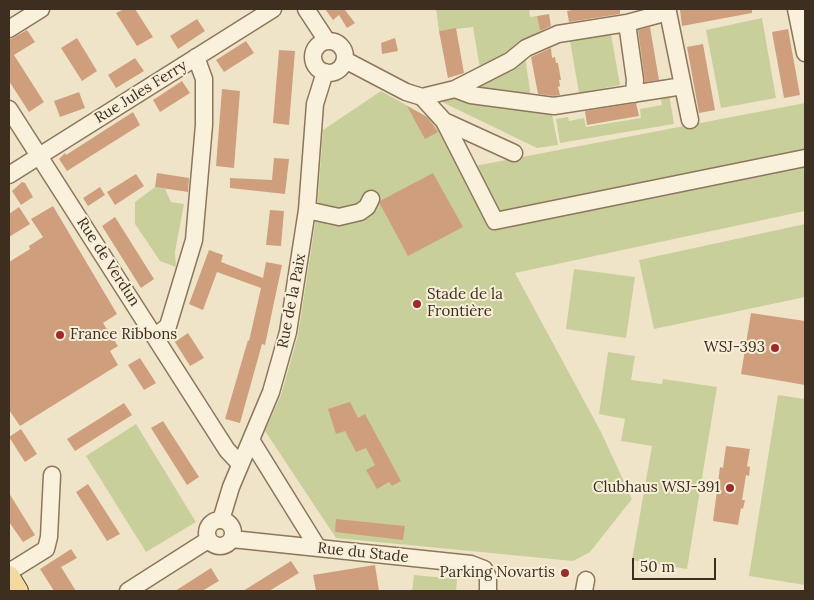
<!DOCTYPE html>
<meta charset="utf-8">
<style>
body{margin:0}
#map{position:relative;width:814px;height:600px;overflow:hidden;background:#f0e4c8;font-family:Lora,serif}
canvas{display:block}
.frame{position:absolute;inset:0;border:10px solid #3d2e20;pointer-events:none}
.scale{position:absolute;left:632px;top:558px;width:84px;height:22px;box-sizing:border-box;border:2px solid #3d2e20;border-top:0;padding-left:6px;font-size:15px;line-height:18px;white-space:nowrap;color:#3d2e20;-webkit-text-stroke:4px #f7eed8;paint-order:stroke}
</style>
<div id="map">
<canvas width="814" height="600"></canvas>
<div class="frame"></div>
<div class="scale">50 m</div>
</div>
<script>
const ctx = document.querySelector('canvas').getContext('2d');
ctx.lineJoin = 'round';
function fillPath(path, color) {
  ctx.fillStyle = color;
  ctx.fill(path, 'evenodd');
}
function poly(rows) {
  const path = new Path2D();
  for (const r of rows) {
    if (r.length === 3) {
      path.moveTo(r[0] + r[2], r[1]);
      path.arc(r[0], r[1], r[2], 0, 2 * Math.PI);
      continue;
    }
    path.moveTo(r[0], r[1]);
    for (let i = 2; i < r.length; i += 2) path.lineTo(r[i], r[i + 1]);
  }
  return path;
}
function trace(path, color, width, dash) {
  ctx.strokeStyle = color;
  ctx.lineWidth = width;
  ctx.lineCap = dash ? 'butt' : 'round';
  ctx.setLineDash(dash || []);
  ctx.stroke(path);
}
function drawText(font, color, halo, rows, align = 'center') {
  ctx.font = font + ' Lora,serif';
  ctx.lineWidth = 4;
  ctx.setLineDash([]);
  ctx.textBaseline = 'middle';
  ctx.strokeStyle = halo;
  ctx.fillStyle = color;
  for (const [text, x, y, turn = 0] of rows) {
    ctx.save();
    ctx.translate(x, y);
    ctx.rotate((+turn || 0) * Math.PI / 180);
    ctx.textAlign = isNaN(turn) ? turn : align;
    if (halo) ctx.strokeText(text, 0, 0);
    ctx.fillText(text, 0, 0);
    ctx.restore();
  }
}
fillPath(poly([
 [436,9,529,9,530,17,537,16,541,36,480,69,473,27,439,31],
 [762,18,776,98,721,108,706,30],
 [611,34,620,85,579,93,570,41],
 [525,56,531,98,476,91,475,83],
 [381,91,433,120,459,169,805,103,805,211,515,273,601,432,632,499,590,552,573,561,336,538,265,431,281,395,298,335,317,212,323,130],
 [669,94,674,124,560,143,556,119,568,117,569,121,584,118,586,127,641,118,640,109,662,105,660,96],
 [444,95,551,110,558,145,537,148,442,102,441,97],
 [155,187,165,189,171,202,184,204,175,252,176,267,160,261,135,224,135,202],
 [805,224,805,297,654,329,639,260],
 [574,269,635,277,626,338,566,329],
 [608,352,635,356,631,380,662,384,663,379,717,387,687,569,632,560,652,446,621,441,625,419,599,414],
 [778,395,805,399,805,585,749,576],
 [136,424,196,522,146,552,86,456],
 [414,575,457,579,456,591,412,591]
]), '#c9cf9b');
fillPath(poly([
 [124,9,135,9,153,37,137,46,116,13],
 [325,9,347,9,345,10,355,23,347,28,339,15,333,20],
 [577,9,620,9,620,14,569,22,567,11],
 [685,9,752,9,752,13,682,26,680,10],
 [549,14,551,26,540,31,537,16],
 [197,19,205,31,178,49,170,36],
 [650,27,659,80,645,82,638,30],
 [456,28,464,73,448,78,439,31],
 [788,29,800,95,784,98,772,32],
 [27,30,35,42,14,55,44,102,29,112,9,81,9,40],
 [77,38,97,71,82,81,61,48],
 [395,38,398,51,382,54,381,43],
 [246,41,254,53,224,72,216,60],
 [703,44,715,110,699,113,687,47],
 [551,48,552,58,555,57,556,63,558,63,561,80,559,80,560,86,558,87,560,95,554,96,538,94,531,57],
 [279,50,295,51,289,125,273,123],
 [135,58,144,71,116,88,108,75],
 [182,81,190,93,160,112,153,100],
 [222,89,240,91,234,168,216,166],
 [79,92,85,108,60,117,54,101],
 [636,103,639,116,587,125,585,111],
 [407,106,427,117,438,132,425,139],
 [133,112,140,125,67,171,59,159,65,153,66,155],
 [274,158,289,159,285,194,230,188,230,178,272,180],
 [157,173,189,178,188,192,155,187],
 [433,173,463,227,408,256,380,204,380,201],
 [136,174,144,186,115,205,107,192],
 [22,182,25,183,33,197,21,205,12,191],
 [100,187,105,195,88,206,83,198],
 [53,206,117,314,103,323,118,346,110,351,118,365,20,426,9,410,9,262,30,249,29,246,43,237,31,219],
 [19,207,30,224,9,237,9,214],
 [270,210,284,211,281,246,266,245],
 [115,217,154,279,141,288,102,226],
 [209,250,223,255,221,262,263,278,266,262,282,265,265,345,262,344,240,423,225,419,248,340,249,341,261,288,217,272,203,310,189,304],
 [751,313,805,321,805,385,741,374],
 [188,333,204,358,190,366,175,342],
 [140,358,156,383,144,390,128,365],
 [350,402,358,418,365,414,401,481,392,486,389,482,377,489,366,470,375,465,366,448,356,452,345,431,336,434,328,409],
 [124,403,132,415,75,451,67,439],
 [163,421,199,477,187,485,151,428],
 [21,429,37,454,25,462,9,437],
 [726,446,750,449,747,466,750,467,749,476,746,475,742,500,745,500,743,509,741,508,738,525,713,521,720,467,723,468],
 [88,484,120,534,107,541,76,492],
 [9,493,35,535,23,542,9,522],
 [336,519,405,526,403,540,335,532],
 [71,549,77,558,61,567,76,591,54,591,40,569],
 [291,561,299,573,269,591,243,591],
 [375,565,379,591,316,591,313,575],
 [211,568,219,581,202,591,175,591]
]), '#cf9f7d');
const minor = poly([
 [306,9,327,41],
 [796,9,805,53],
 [627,23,635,80,634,94],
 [9,29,41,9],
 [329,57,16],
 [345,60,406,92,422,97],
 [683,86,690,120],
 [422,97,455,89,510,61,526,48,558,34,627,23,668,12,683,86,554,106,471,95,455,89],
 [422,97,444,121,495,221,805,158],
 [9,109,227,450,240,464],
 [444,121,514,153],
 [9,175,273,9],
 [307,210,339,217,360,212,367,207,371,199],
 [156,336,168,326,194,240,204,125,204,79,196,57],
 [251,440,318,548],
 [221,520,231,487,271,392,288,332,307,210,315,104,325,72],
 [220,533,13],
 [232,539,471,564,484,569,488,577,488,591],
 [9,572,46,549,49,537,52,475],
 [128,591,208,540],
 [584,591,586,580]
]);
const major = poly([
 [9,576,18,591]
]);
trace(minor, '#8d765c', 19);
trace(major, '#5b4430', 22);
trace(minor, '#faf1dc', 16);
trace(major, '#f3d9a0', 20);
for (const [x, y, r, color] of [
 [417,304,5,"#9e2a2b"],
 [60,335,5,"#9e2a2b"],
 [775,348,5,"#9e2a2b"],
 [730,488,5,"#9e2a2b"],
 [565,573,5,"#9e2a2b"]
]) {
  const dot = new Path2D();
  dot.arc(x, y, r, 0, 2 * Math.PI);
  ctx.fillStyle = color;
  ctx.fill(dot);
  trace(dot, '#f7eed8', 2);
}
drawText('15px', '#3d2e20', '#f7eed8', [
 ["Rue Jules Ferry",141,92,-32],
 ["Rue de Verdun",108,262,57],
 ["Rue de la Paix",292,301,-79],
 ["Rue du Stade",363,553,6]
]);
drawText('15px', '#3d2e20', '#f7eed8', [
 ["Stade de la",427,295,"left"],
 ["Frontière",427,312,"left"],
 ["France Ribbons",70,335,"left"],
 ["WSJ-393",765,348],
 ["Clubhaus WSJ-391",720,488],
 ["Parking Novartis",555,573]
], 'right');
</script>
